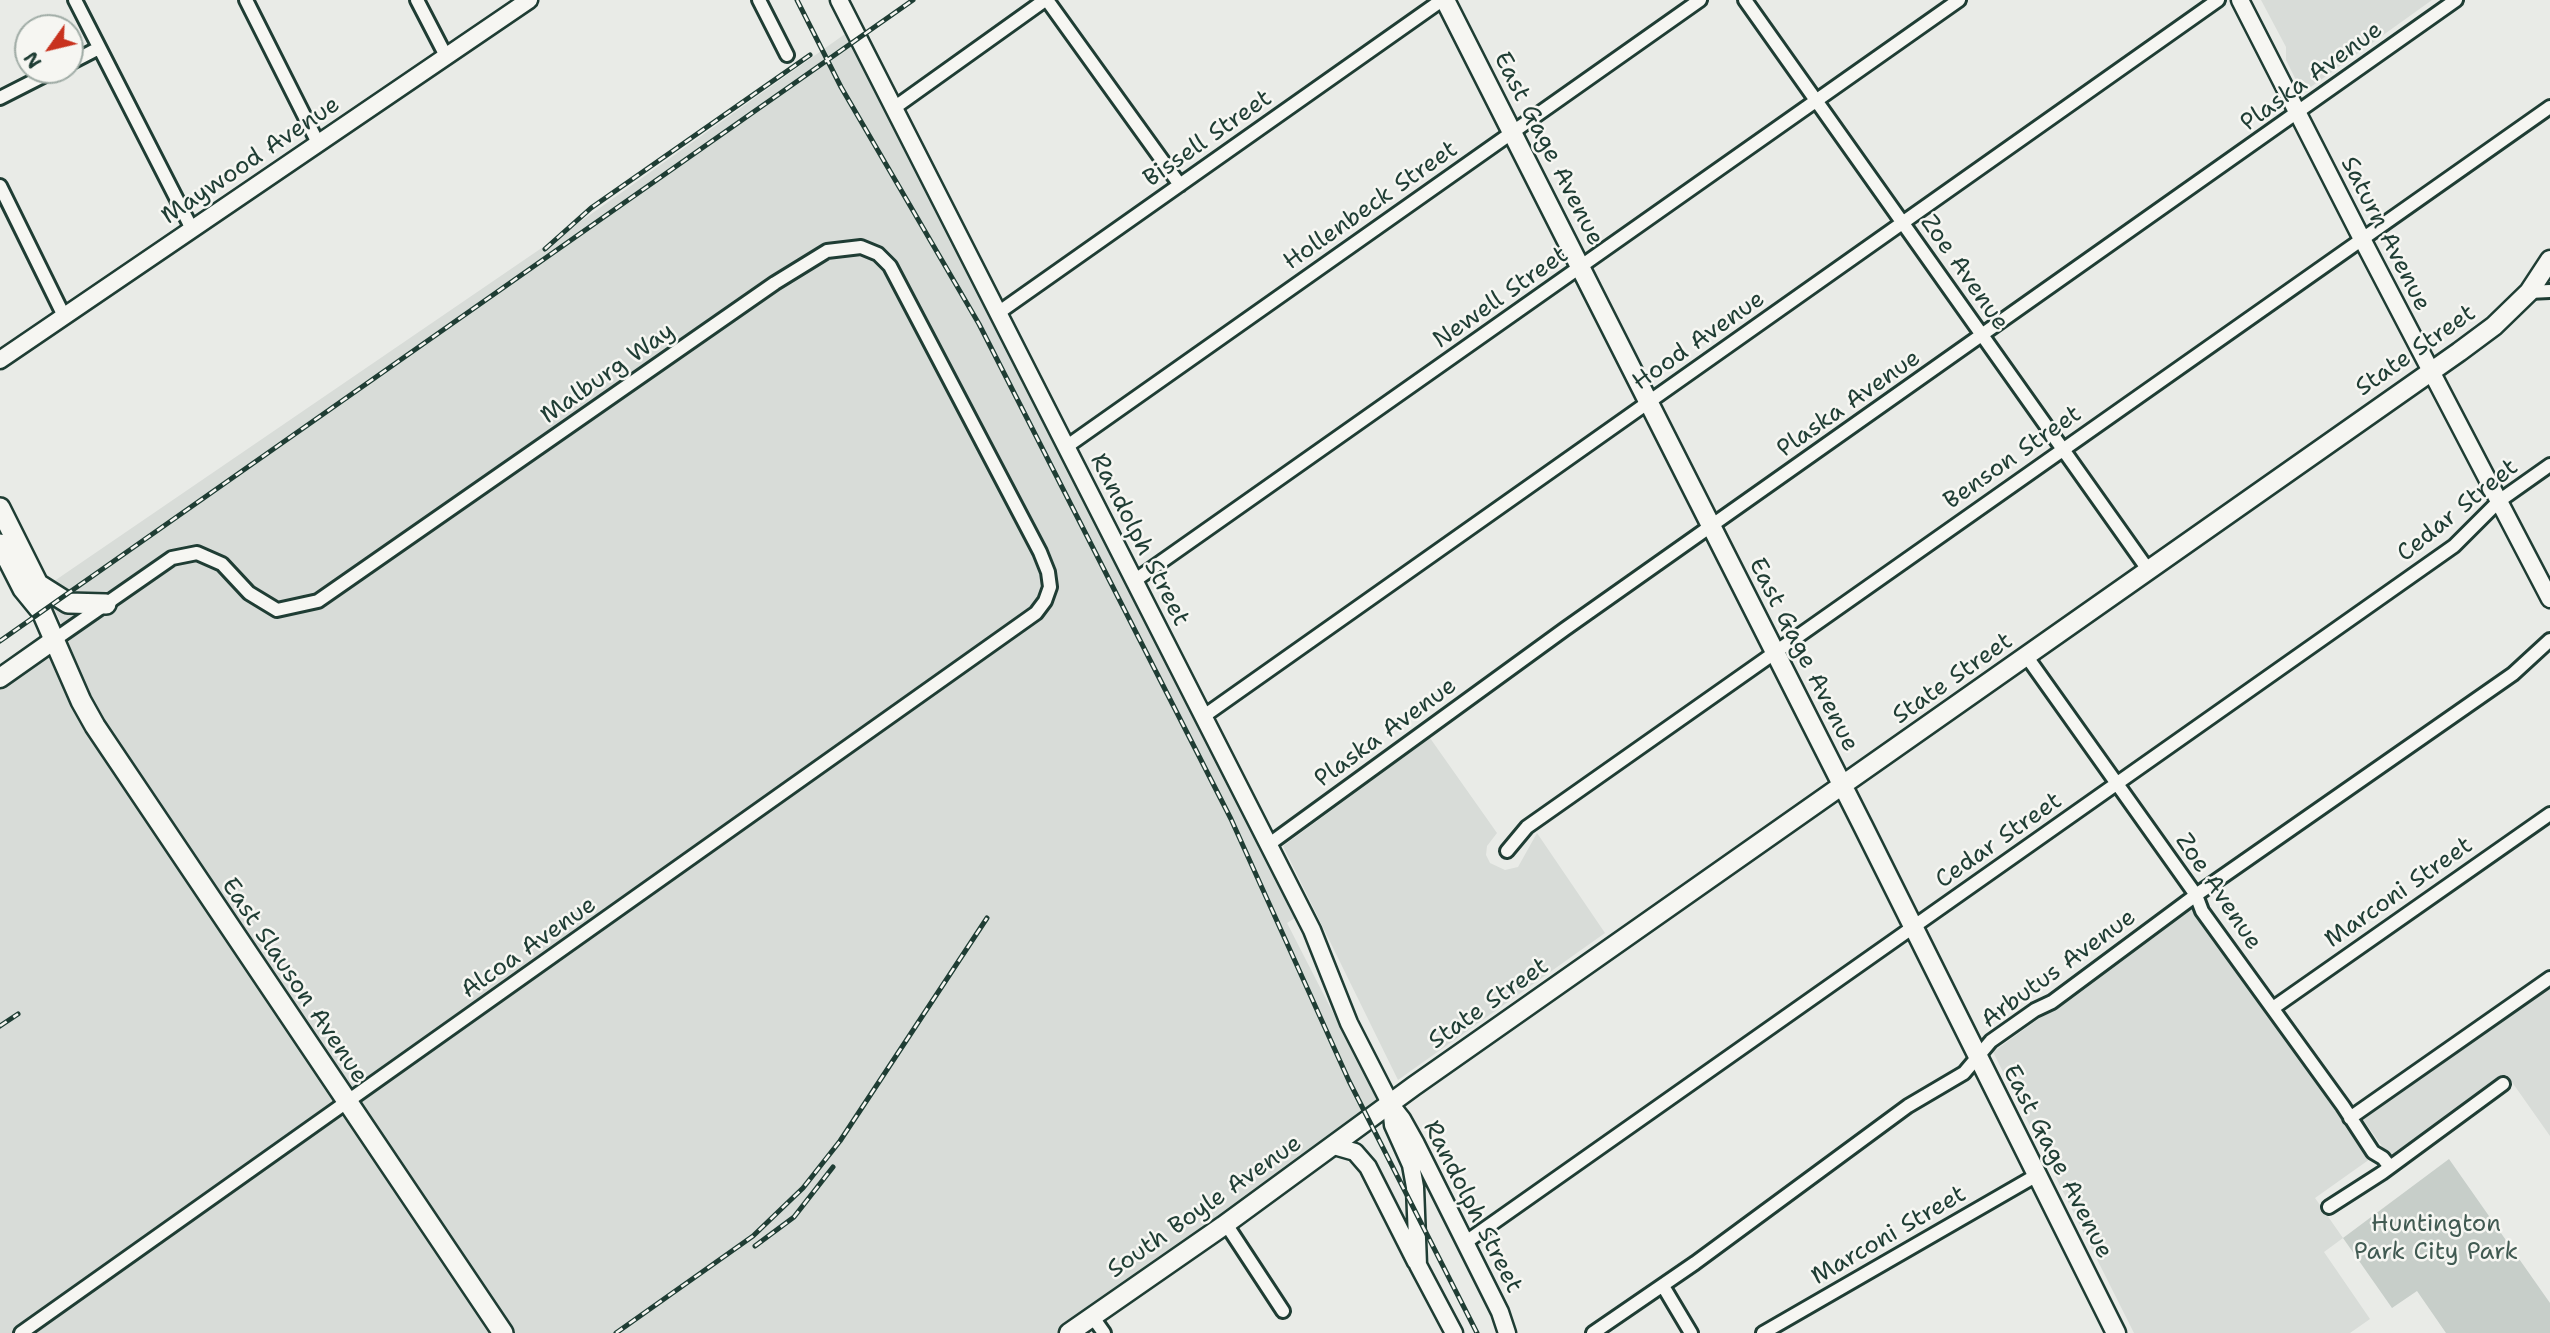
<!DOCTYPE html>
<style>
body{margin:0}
#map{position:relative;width:2550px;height:1333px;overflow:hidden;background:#e9ebe7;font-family:"Shantell Sans",sans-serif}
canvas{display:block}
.north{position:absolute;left:14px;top:14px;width:70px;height:70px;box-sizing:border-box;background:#f6f6f2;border:2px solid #a0aca6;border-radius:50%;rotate:236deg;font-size:19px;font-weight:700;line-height:28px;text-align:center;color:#1f3d34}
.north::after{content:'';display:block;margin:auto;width:24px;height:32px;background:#c8321e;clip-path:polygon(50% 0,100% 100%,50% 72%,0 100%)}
</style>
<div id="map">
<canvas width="2550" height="1333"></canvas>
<div class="north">N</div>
</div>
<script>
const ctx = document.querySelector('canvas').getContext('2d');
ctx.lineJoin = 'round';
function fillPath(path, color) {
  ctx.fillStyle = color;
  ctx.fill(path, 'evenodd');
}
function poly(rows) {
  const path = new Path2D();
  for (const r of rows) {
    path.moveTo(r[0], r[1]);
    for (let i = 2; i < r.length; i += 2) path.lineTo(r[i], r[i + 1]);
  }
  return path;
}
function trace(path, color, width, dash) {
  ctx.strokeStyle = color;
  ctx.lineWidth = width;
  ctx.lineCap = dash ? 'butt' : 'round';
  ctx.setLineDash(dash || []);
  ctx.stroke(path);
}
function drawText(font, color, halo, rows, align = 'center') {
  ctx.font = font + ' "Shantell Sans",sans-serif';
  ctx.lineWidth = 5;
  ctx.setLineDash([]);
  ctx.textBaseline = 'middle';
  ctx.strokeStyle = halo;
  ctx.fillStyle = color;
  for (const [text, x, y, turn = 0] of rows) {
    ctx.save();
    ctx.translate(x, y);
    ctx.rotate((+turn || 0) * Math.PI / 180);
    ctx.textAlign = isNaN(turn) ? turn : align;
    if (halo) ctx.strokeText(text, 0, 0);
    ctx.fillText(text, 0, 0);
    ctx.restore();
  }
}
fillPath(poly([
 [2261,0,2432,0,2308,89,2300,88,2286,60,2286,47],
 [845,34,1295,918,1287,923,1384,1112,1071,1333,0,1333,0,687,70,640,44,588,587,217],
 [1430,738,1497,833,1487,846,1486,855,1490,863,1505,870,1518,867,1537,833,1605,933,1398,1080,1283,846],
 [2192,907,2370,1159,2315,1198,2343,1238,2324,1252,2370,1319,2350,1333,2134,1333,1993,1052],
 [2550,985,2550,1136,2507,1075,2391,1159,2362,1118]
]), '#d8dcd8');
fillPath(poly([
 [2449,1159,2550,1303,2550,1333,2446,1333,2417,1291,2392,1308,2343,1238]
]), '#c7cec9');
const minor = poly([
 [75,0,192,229],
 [246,0,318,143],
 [417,0,446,56],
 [759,0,787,55],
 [1047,0,1180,185],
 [1745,0,2149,571],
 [70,63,99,48],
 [0,98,55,70],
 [894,108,1045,0],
 [0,186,64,316],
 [2529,292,2550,291],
 [998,313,1442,0],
 [1066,447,1700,0],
 [1134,581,1959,0],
 [2027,657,2196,895,2202,911,2343,1106,2373,1152,2383,1158,2390,1167],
 [1204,716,2218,0],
 [1268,845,1565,629,2456,0],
 [1507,851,1527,827,2550,107],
 [2273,1008,2550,814],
 [2350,1118,2550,978],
 [2329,1207,2382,1173,2503,1084],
 [1226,1224,1283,1311],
 [1466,1242,2454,546,2499,501,2550,465],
 [1663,1286,1691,1333],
 [1092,1316,1104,1333],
 [21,1333,1036,613,1045,601,1050,587,1048,572,1040,552,890,266,878,254,861,247,827,251,775,283,318,601,277,610,249,593,222,564,197,553,172,558,54,640],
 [1593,1333,1695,1263,1908,1106,1964,1073,1991,1041,2035,1010,2052,1002,2196,895,2513,674,2550,640],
 [1763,1333,2037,1175]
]);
const tertiary = poly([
 [839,0,1312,930,1349,1023,1391,1105,1402,1119,1416,1144,1500,1312,1507,1333],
 [2240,0,2362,239,2550,599],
 [0,360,529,0],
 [1391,1105,1393,1125,1411,1165,1415,1187,1418,1265,1454,1333],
 [1334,1146,1355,1152,1368,1167,1416,1262]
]);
const secondary = poly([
 [1445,0,1863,826,2116,1333],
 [0,678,54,640],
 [1069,1333,1223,1226,1414,1086,2459,352,2494,326,2529,292,2550,260]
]);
const primary = poly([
 [0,508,38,584,42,612,81,701,95,726,503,1333],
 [0,544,23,589,41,611],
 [38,584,68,603,106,604]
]);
trace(minor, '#1f3d34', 18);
trace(tertiary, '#1f3d34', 21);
trace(secondary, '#1f3d34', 23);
trace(primary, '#1f3d34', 24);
trace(minor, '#f6f6f2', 12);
trace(tertiary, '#f6f6f2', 16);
trace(secondary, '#f6f6f2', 18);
trace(primary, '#f6f6f2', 19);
const rail = poly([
 [797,0,841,87,979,324,1231,819,1349,1081,1477,1333],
 [545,249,591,208,810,55],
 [0,641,913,0],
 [0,1026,18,1014],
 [755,1246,794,1217,833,1167],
 [616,1333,753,1236,803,1188,840,1141,987,918]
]);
trace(rail, '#1f3d34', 5);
trace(rail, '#f6f6f2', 2.5, [8]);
drawText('24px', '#1f3d34', '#f6f6f2', [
 ["Plaska Avenue",2312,77,-36],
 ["Bissell Street",1208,139,-35],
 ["East Gage Avenue",1548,149,63],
 ["Maywood Avenue",251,161,-34],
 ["Hollenbeck Street",1371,206,-35],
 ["Saturn Avenue",2385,234,63],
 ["Zoe Avenue",1964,273,55],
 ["Newell Street",1501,298,-35],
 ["Hood Avenue",1699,341,-35],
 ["State Street",2416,351,-35],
 ["Malburg Way",608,374,-35],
 ["Plaska Avenue",1849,404,-35],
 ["Benson Street",2013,458,-35],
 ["Cedar Street",2458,511,-39],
 ["Randolph Street",1139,540,63],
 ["East Gage Avenue",1803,655,63],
 ["State Street",1953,679,-35],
 ["Plaska Avenue",1386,733,-36],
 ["Cedar Street",1999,841,-35],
 ["Zoe Avenue",2218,892,56],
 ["Marconi Street",2399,893,-35],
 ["Alcoa Avenue",529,948,-35],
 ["Arbutus Avenue",2059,969,-36],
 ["East Slauson Avenue",294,981,56],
 ["State Street",1489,1004,-35],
 ["East Gage Avenue",2057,1162,63],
 ["South Boyle Avenue",1205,1207,-35],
 ["Randolph Street",1472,1207,63],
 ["Marconi Street",1889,1236,-30]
]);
drawText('24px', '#415a52', '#f6f6f2', [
 ["Huntington",2436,1225],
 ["Park City Park",2436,1253]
]);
</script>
